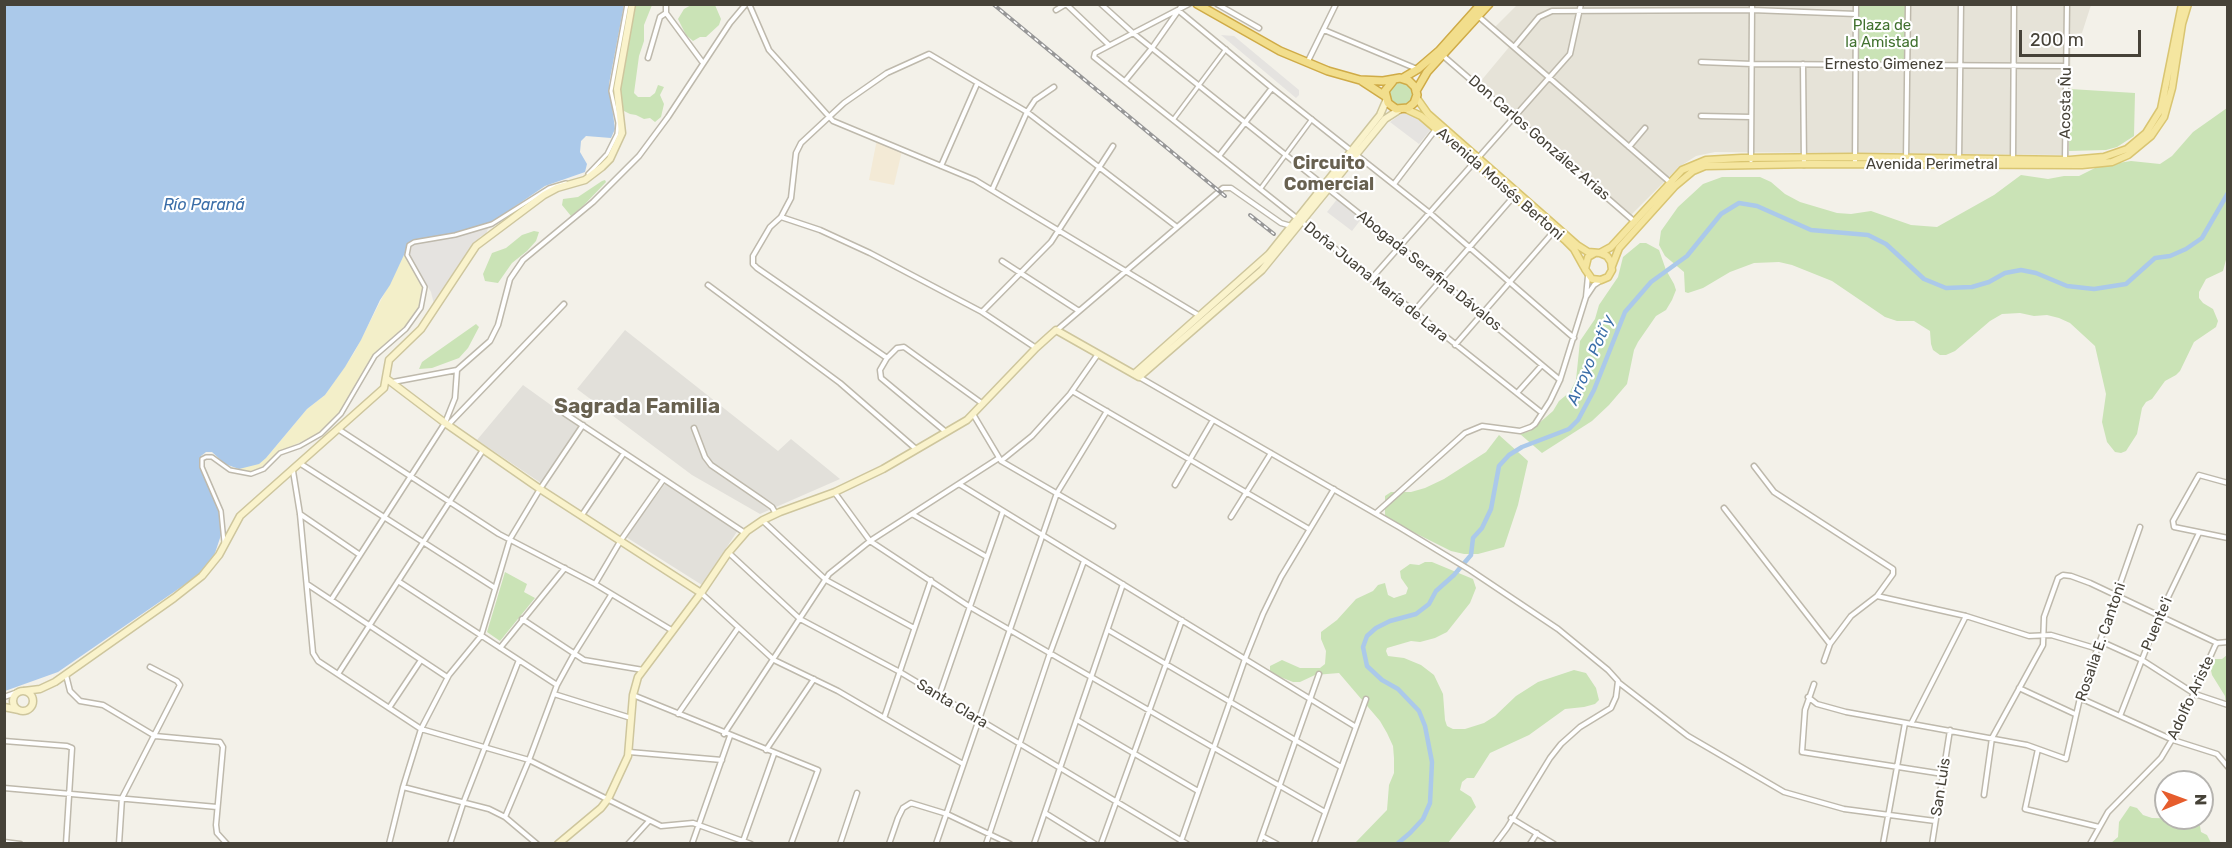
<!DOCTYPE html>
<meta charset="utf-8">
<style>
body{margin:0}
#map{position:relative;width:2232px;height:848px;overflow:hidden;background:#f3f1e9;font-family:Rubik,sans-serif}
canvas{display:block}
.frame{position:absolute;inset:0;border:6px solid #464238;pointer-events:none}
.north{position:absolute;left:2154px;top:770px;width:60px;height:60px;box-sizing:border-box;background:#fff;border:2px solid #b5b3af;border-radius:50%;rotate:89deg;font-size:16px;font-weight:700;line-height:24px;text-align:center;color:#464238}
.north::after{content:'';display:block;margin:auto;width:21px;height:27px;background:#e65d2d;clip-path:polygon(50% 0,100% 100%,50% 72%,0 100%)}
.scale{position:absolute;left:2019px;top:30px;width:122px;height:27px;box-sizing:border-box;border:3px solid #464238;border-top:0;padding-left:8px;font-size:18px;line-height:21px;white-space:nowrap;color:#464238;-webkit-text-stroke:4px #fff;paint-order:stroke}
</style>
<div id="map">
<canvas width="2232" height="848"></canvas>
<div class="frame"></div>
<div class="north">N</div>
<div class="scale">200 m</div>
</div>
<script>
const ctx = document.querySelector('canvas').getContext('2d');
ctx.lineJoin = 'round';
function fillPath(path, color) {
  ctx.fillStyle = color;
  ctx.fill(path, 'evenodd');
}
function poly(rows) {
  const path = new Path2D();
  for (const r of rows) {
    if (r.length === 3) {
      path.moveTo(r[0] + r[2], r[1]);
      path.arc(r[0], r[1], r[2], 0, 2 * Math.PI);
      continue;
    }
    path.moveTo(r[0], r[1]);
    for (let i = 2; i < r.length; i += 2) path.lineTo(r[i], r[i + 1]);
  }
  return path;
}
function trace(path, color, width, dash) {
  ctx.strokeStyle = color;
  ctx.lineWidth = width;
  ctx.lineCap = dash ? 'butt' : 'round';
  ctx.setLineDash(dash || []);
  ctx.stroke(path);
}
function drawText(font, color, halo, rows, align = 'center') {
  ctx.font = font + ' Rubik,sans-serif';
  ctx.lineWidth = 4.5;
  ctx.setLineDash([]);
  ctx.textBaseline = 'middle';
  ctx.strokeStyle = halo;
  ctx.fillStyle = color;
  for (const [text, x, y, turn = 0] of rows) {
    ctx.save();
    ctx.translate(x, y);
    ctx.rotate((+turn || 0) * Math.PI / 180);
    ctx.textAlign = isNaN(turn) ? turn : align;
    if (halo) ctx.strokeText(text, 0, 0);
    ctx.fillText(text, 0, 0);
    ctx.restore();
  }
}
fillPath(poly([
 [1517,5,2091,5,2082,33,2071,34,2069,155,1715,152,1696,156,1679,167,1631,215,1480,82,1510,46,1492,30]
]), '#e6e3d8');
fillPath(poly([
 [877,139,902,151,894,185,869,180]
]), '#f3ead6');
fillPath(poly([
 [625,330,778,451,791,439,840,479,760,514,692,475,577,389],
 [523,385,580,426,541,483,477,440],
 [667,481,738,530,702,585,626,537]
]), '#e2e0da');
fillPath(poly([
 [693,4,715,5,721,19,719,25,706,37,700,37,693,41,686,35,678,19,684,9],
 [630,5,652,5,644,25,644,41,639,56,634,93,638,97,650,97,655,93,658,85,664,87,660,95,664,104,661,117,655,122,650,118,644,119,636,115,630,114,622,110,617,103,625,29],
 [1859,5,1908,5,1908,65,1856,64],
 [1401,95,13],
 [2070,89,2135,93,2134,136,2117,147,2106,150,2069,151],
 [2227,108,2227,256,2223,271,2206,279,2199,292,2199,298,2203,303,2213,309,2218,321,2216,327,2194,342,2180,371,2176,375,2165,381,2152,399,2146,402,2142,408,2137,434,2126,451,2121,453,2115,452,2107,442,2102,422,2106,394,2095,346,2070,323,2059,318,2047,315,2034,316,2020,313,2002,314,1990,321,1955,351,1946,355,1940,355,1933,350,1931,344,1930,331,1914,321,1897,321,1885,317,1832,281,1792,265,1779,262,1754,263,1730,272,1703,288,1688,293,1685,292,1684,272,1665,256,1659,245,1661,231,1678,207,1703,184,1722,177,1760,177,1771,182,1785,194,1800,202,1837,213,1851,214,1871,211,1911,225,1937,227,1994,195,2021,175,2048,179,2064,176,2079,176,2099,166,2131,161,2160,164,2172,156,2193,132],
 [602,181,605,180,606,182,585,204,571,216,562,205,563,199,578,197],
 [534,231,539,232,536,241,527,251,512,263,498,283,485,281,483,274,492,253,506,248,522,235],
 [1640,243,1646,243,1659,250,1666,270,1674,284,1676,290,1672,300,1666,310,1656,316,1638,342,1634,350,1627,384,1609,405,1592,421,1542,453,1520,434,1530,431,1553,411,1559,401,1570,392,1576,380,1580,341,1595,319,1599,305,1618,277,1623,257],
 [476,324,479,327,478,329,468,348,459,358,432,368,419,369,422,362],
 [1499,435,1528,461,1518,505,1504,547,1478,554,1464,554,1451,551,1389,520,1385,516,1385,496,1391,492,1411,492,1425,488,1444,479,1486,452],
 [1425,562,1432,562,1473,579,1476,588,1470,603,1447,632,1435,638,1420,642,1411,641,1387,648,1386,651,1388,656,1404,658,1421,665,1434,675,1443,694,1445,720,1447,726,1453,729,1465,729,1484,723,1495,716,1516,696,1538,682,1574,670,1586,673,1596,688,1599,700,1595,704,1584,707,1565,709,1529,735,1490,753,1474,778,1467,778,1462,782,1460,790,1471,797,1476,807,1448,843,1355,843,1387,810,1389,785,1394,773,1394,758,1393,746,1387,733,1380,721,1339,673,1315,675,1300,682,1293,682,1270,673,1270,666,1282,660,1300,668,1320,668,1325,664,1326,651,1321,639,1321,632,1337,620,1356,599,1373,591,1378,585,1385,583,1388,595,1394,598,1406,594,1408,588,1401,578,1400,571,1410,564,1419,565],
 [505,572,527,584,524,592,535,598,500,641,487,632],
 [2227,655,2227,713,2225,696,2212,675,2210,666,2214,659,2222,659],
 [2130,806,2137,808,2143,815,2152,818,2196,819,2199,820,2201,832,2207,835,2211,843,2111,843,2118,837,2119,822]
]), '#cae3b6');
fillPath(poly([
 [405,253,424,285,422,302,410,321,369,361,339,415,317,435,280,451,258,470,246,473,229,468,225,464,233,468,266,458,307,409,325,395,354,353]
]), '#f3efc9');
fillPath(poly([
 [1221,35,1234,36,1299,90,1299,95,1296,98],
 [1404,112,1414,112,1432,128,1419,144,1390,122],
 [1338,198,1362,218,1352,231,1327,212],
 [488,228,486,235,481,236,470,249,434,304,431,292,409,256,413,243,448,239]
]), '#e5e3e0');
fillPath(poly([
 [4,5,624,5,609,84,615,129,611,138,586,136,581,141,580,152,587,164,585,172,545,186,498,218,486,224,448,235,410,242,390,285,380,300,361,340,345,367,325,395,307,409,266,458,259,464,239,469,225,464,212,452,206,452,201,456,201,468,219,511,222,532,213,559,200,574,58,672,5,691]
]), '#abc9ea');
trace(poly([
 [1397,844,1410,833,1423,819,1430,803,1432,762,1425,726,1419,711,1398,689,1382,680,1367,666,1363,647,1367,636,1376,628,1390,621,1416,614,1429,604,1436,591,1454,575,1471,555,1473,538,1482,528,1491,509,1499,466,1509,455,1522,447,1569,429,1578,420,1594,390,1625,312,1651,282,1687,256,1721,214,1739,203,1757,206,1811,230,1868,235,1886,244,1924,279,1946,288,1972,287,1989,282,2005,273,2021,270,2036,273,2067,286,2094,289,2126,284,2155,258,2170,256,2186,249,2202,238,2228,193]
]), '#abc9ea', 4.5);
const pedestrian = poly([
 [1173,120,1226,49],
 [588,174,607,154,617,134,618,123,611,91,627,4],
 [1261,188,1312,119],
 [224,542,221,511,202,467,202,459,206,457,212,457,230,470,251,474,264,469,280,453,300,446,321,434,341,414,375,356,406,329,421,308,425,287,407,255,409,245,414,242,455,235,492,224,549,188,566,183]
]);
const minor = poly([
 [666,4,666,13,703,63],
 [749,4,769,50,833,121,975,180,1200,316],
 [1101,4,1133,33,1401,247,1560,380],
 [1189,4,1095,53,1094,57,1542,413],
 [1217,4,1259,28],
 [1056,10,1066,4,1109,45],
 [1179,11,1272,88,1431,214,1574,338],
 [1478,16,1672,184],
 [1324,30,1417,69],
 [1514,47,1539,17,1552,11,1752,10,1856,14],
 [1441,54,1635,222],
 [648,58,660,17,666,13],
 [1701,62,1752,64,2066,66],
 [1307,63,1336,4],
 [1803,64,1804,165],
 [1125,81,1152,48,1183,4],
 [1701,116,1751,117],
 [1629,147,1645,128],
 [1219,156,1272,88],
 [1751,160,1752,4],
 [1906,160,1908,4],
 [1959,160,1961,4],
 [2013,160,2014,4],
 [2065,160,2067,4],
 [1855,164,1856,4],
 [941,166,977,84],
 [1394,184,1436,129],
 [992,190,1027,112,1035,100,1054,87],
 [781,217,820,230,870,253,982,312,1036,348],
 [1002,261,1079,311],
 [1371,279,1570,54,1581,4],
 [708,285,840,383,916,449],
 [1586,297,1588,276],
 [1414,311,1515,195],
 [982,312,1051,242,1113,146],
 [1057,330,1223,188,1231,188,1281,223,1291,226],
 [1455,345,1555,230],
 [887,358,757,268,753,264,753,256,770,227,781,217,791,198,796,153,801,143,844,103,887,73,929,54,1027,112,1177,227],
 [1139,377,1399,527,1470,570,1558,629,1608,670,1618,681,1616,697,1611,708,1580,727,1561,744,1550,758,1507,828,1495,844],
 [393,382,457,370,490,341,498,325,510,279,523,260,593,202,639,156,668,117,730,23,746,4],
 [1072,391,1309,529],
 [1517,393,1542,365],
 [564,413,745,533],
 [973,414,1001,461,1113,526],
 [448,425,564,304],
 [694,428,705,457,711,465,762,500,772,507,776,514],
 [338,429,499,534,595,584,673,631],
 [946,432,881,378,880,370,887,358,897,348,904,347,983,404],
 [301,464,495,588],
 [1754,466,1774,492,1893,569,1893,574,1877,596,1966,616,2029,636,2051,635,2098,649],
 [293,471,300,514,313,653,318,661,421,729,529,760,661,826,693,823,751,844],
 [2228,483,2199,475,2173,521,2174,527,2228,538],
 [959,484,1356,727],
 [1175,485,1213,420],
 [835,493,870,541,970,607,1325,812],
 [1724,508,1830,644],
 [1376,513,1465,433,1482,426,1520,431,1531,427,1535,424,1550,401,1560,380,1586,297,1594,285,1600,281],
 [300,514,360,555],
 [912,514,987,557],
 [582,515,624,453],
 [1231,517,1271,453],
 [763,521,826,580,914,628],
 [729,553,800,619,900,672,1187,844],
 [398,581,557,685],
 [307,584,447,677],
 [595,584,621,540,663,480],
 [701,593,774,660,838,691,963,764],
 [331,600,445,423,455,398,457,370],
 [522,619,584,660,643,670],
 [1108,630,1341,767],
 [2100,641,2142,660,2195,694,2228,705],
 [500,648,565,568],
 [1824,661,1830,644,1851,616,1877,596],
 [338,674,483,450],
 [66,675,70,691,80,701,103,705,155,736,220,742,223,747,216,825,217,833,227,844],
 [1618,682,1688,736,1784,792,1844,809,1935,821],
 [1814,684,1805,710,1802,752,1943,774],
 [2019,688,2075,714],
 [554,694,631,718],
 [633,695,818,770,791,844],
 [939,696,1003,511],
 [4,697,18,692],
 [1808,697,1817,704,1846,712,2027,745,2066,759,2080,698,2140,527],
 [2080,698,2173,740,2217,754,2228,767],
 [389,708,421,660],
 [678,714,738,628],
 [2120,716,2159,616,2199,533],
 [884,718,931,580],
 [1077,720,1198,791],
 [1911,724,1966,616],
 [724,734,829,574,870,541,999,458,1001,461,1032,436,1070,394,1098,354],
 [4,741,67,746,72,748,66,844],
 [2038,749,2025,809,2099,827],
 [766,750,814,679],
 [629,752,722,760],
 [403,787,489,809,505,817,537,844],
 [4,788,217,807],
 [1984,795,1992,738,2043,645,2044,617,2058,578,2063,575,2071,576,2090,583,2217,643],
 [1045,813,1095,844],
 [505,817,529,760,557,685,574,654,611,595],
 [1511,818,1554,844],
 [1262,836,1277,844],
 [4,842,20,844],
 [119,844,122,798,180,685,177,681,150,667],
 [389,844,403,787,421,729,449,675,481,636,510,539,540,489,583,425],
 [450,844,464,801,519,660],
 [628,844,649,821],
 [692,844,730,736],
 [742,844,774,754],
 [840,844,857,793],
 [889,844,898,818,903,808,911,803,947,814,1010,844],
 [936,844,1057,493,1107,411],
 [986,844,1050,653,1084,561],
 [1034,844,1123,584],
 [1101,844,1182,620],
 [1180,844,1245,659,1263,614,1281,577,1334,489],
 [1259,844,1319,674],
 [1314,844,1366,699],
 [1530,844,1537,833],
 [1883,844,1905,723],
 [1932,844,1950,730],
 [2090,844,2108,812,2161,758,2176,733,2215,646,2217,643,2228,642]
]);
const secondary = poly([
 [1134,374,1269,254,1380,115,1386,101],
 [387,379,445,423,540,489,701,593],
 [24,691,40,689,55,682,174,598,202,576,219,555,240,516,384,388,389,360,421,329,476,246,544,195,557,188,585,180,602,167,610,159,622,133,617,89,632,4],
 [23,701,10],
 [4,707,19,710],
 [558,844,601,808,608,799,628,756,633,695,638,677,701,593,728,553,747,531,763,520,780,512,835,492,883,469,967,420,1036,348,1056,330,1139,377,1262,270,1385,119,1399,110]
]);
const primary = poly([
 [1416,97,1428,114,1577,245,1588,252,1600,253,1607,256,1611,262,1612,270,1608,277,1601,280,1592,279,1585,269,1588,257,1595,253],
 [1406,109,1421,116,1565,240,1574,249,1584,267],
 [1600,253,1611,247,1682,170,1706,160,1741,158,1855,157,2070,160,2104,157,2127,149,2146,133,2161,109,2182,4],
 [1612,266,1619,248,1675,186,1693,171,1705,166,1811,164,2082,165,2112,162,2128,155,2151,136,2164,117,2172,88,2182,24,2188,4]
]);
const trunk = poly([
 [1197,4,1280,51,1328,71,1360,80,1383,81,1400,78,1409,81,1415,87,1417,95,1414,103,1408,108,1396,109,1388,103,1385,91,1393,81],
 [1403,78,1418,69,1439,51,1481,4],
 [1362,81,1385,96],
 [1416,91,1427,72,1489,4]
]);
trace(pedestrian, '#beb9ac', 6);
trace(minor, '#beb9ac', 7);
trace(secondary, '#cec69d', 9);
trace(primary, '#d9c571', 9);
trace(trunk, '#cfab47', 10);
trace(pedestrian, '#fff', 3);
trace(minor, '#fff', 4);
trace(secondary, '#faf3cc', 6);
trace(primary, '#f5e6a0', 6);
trace(trunk, '#f2de8c', 7);
const rail = poly([
 [993,4,1225,196],
 [1250,215,1274,234]
]);
trace(rail, '#979797', 4);
trace(rail, '#fff', 1.5, [4.5]);
drawText('15px', '#427230', '#fff', [
 ["Plaza de",1882,26],
 ["la Amistad",1882,43]
]);
drawText('15px', '#464238', '#fff', [
 ["Ernesto Gimenez",1884,65],
 ["Acosta Ñu",2066,103,-89],
 ["Don Carlos González Arias",1539,138,41],
 ["Avenida Perimetral",1932,165],
 ["Avenida Moisés Bertoni",1500,184,41],
 ["Abogada Serafina Dávalos",1429,271,39],
 ["Doña Juana María de Lara",1376,282,39],
 ["Puente'i",2157,624,-67],
 ["Rosalia E. Cantoni",2101,642,-71],
 ["Adolfo Ariste",2191,698,-65],
 ["Santa Clara",952,704,31],
 ["San Luis",1941,787,-81]
]);
drawText('italic 16px', '#3b6ea8', '#fff', [
 ["Río Paraná",204,205],
 ["Arroyo Poti´y",1591,360,-67]
]);
drawText('bold 18px', '#686150', '#fff', [
 ["Circuito",1329,164],
 ["Comercial",1329,185]
]);
drawText('bold 21px', '#686150', '#fff', [
 ["Sagrada Familia",637,407]
]);
</script>
